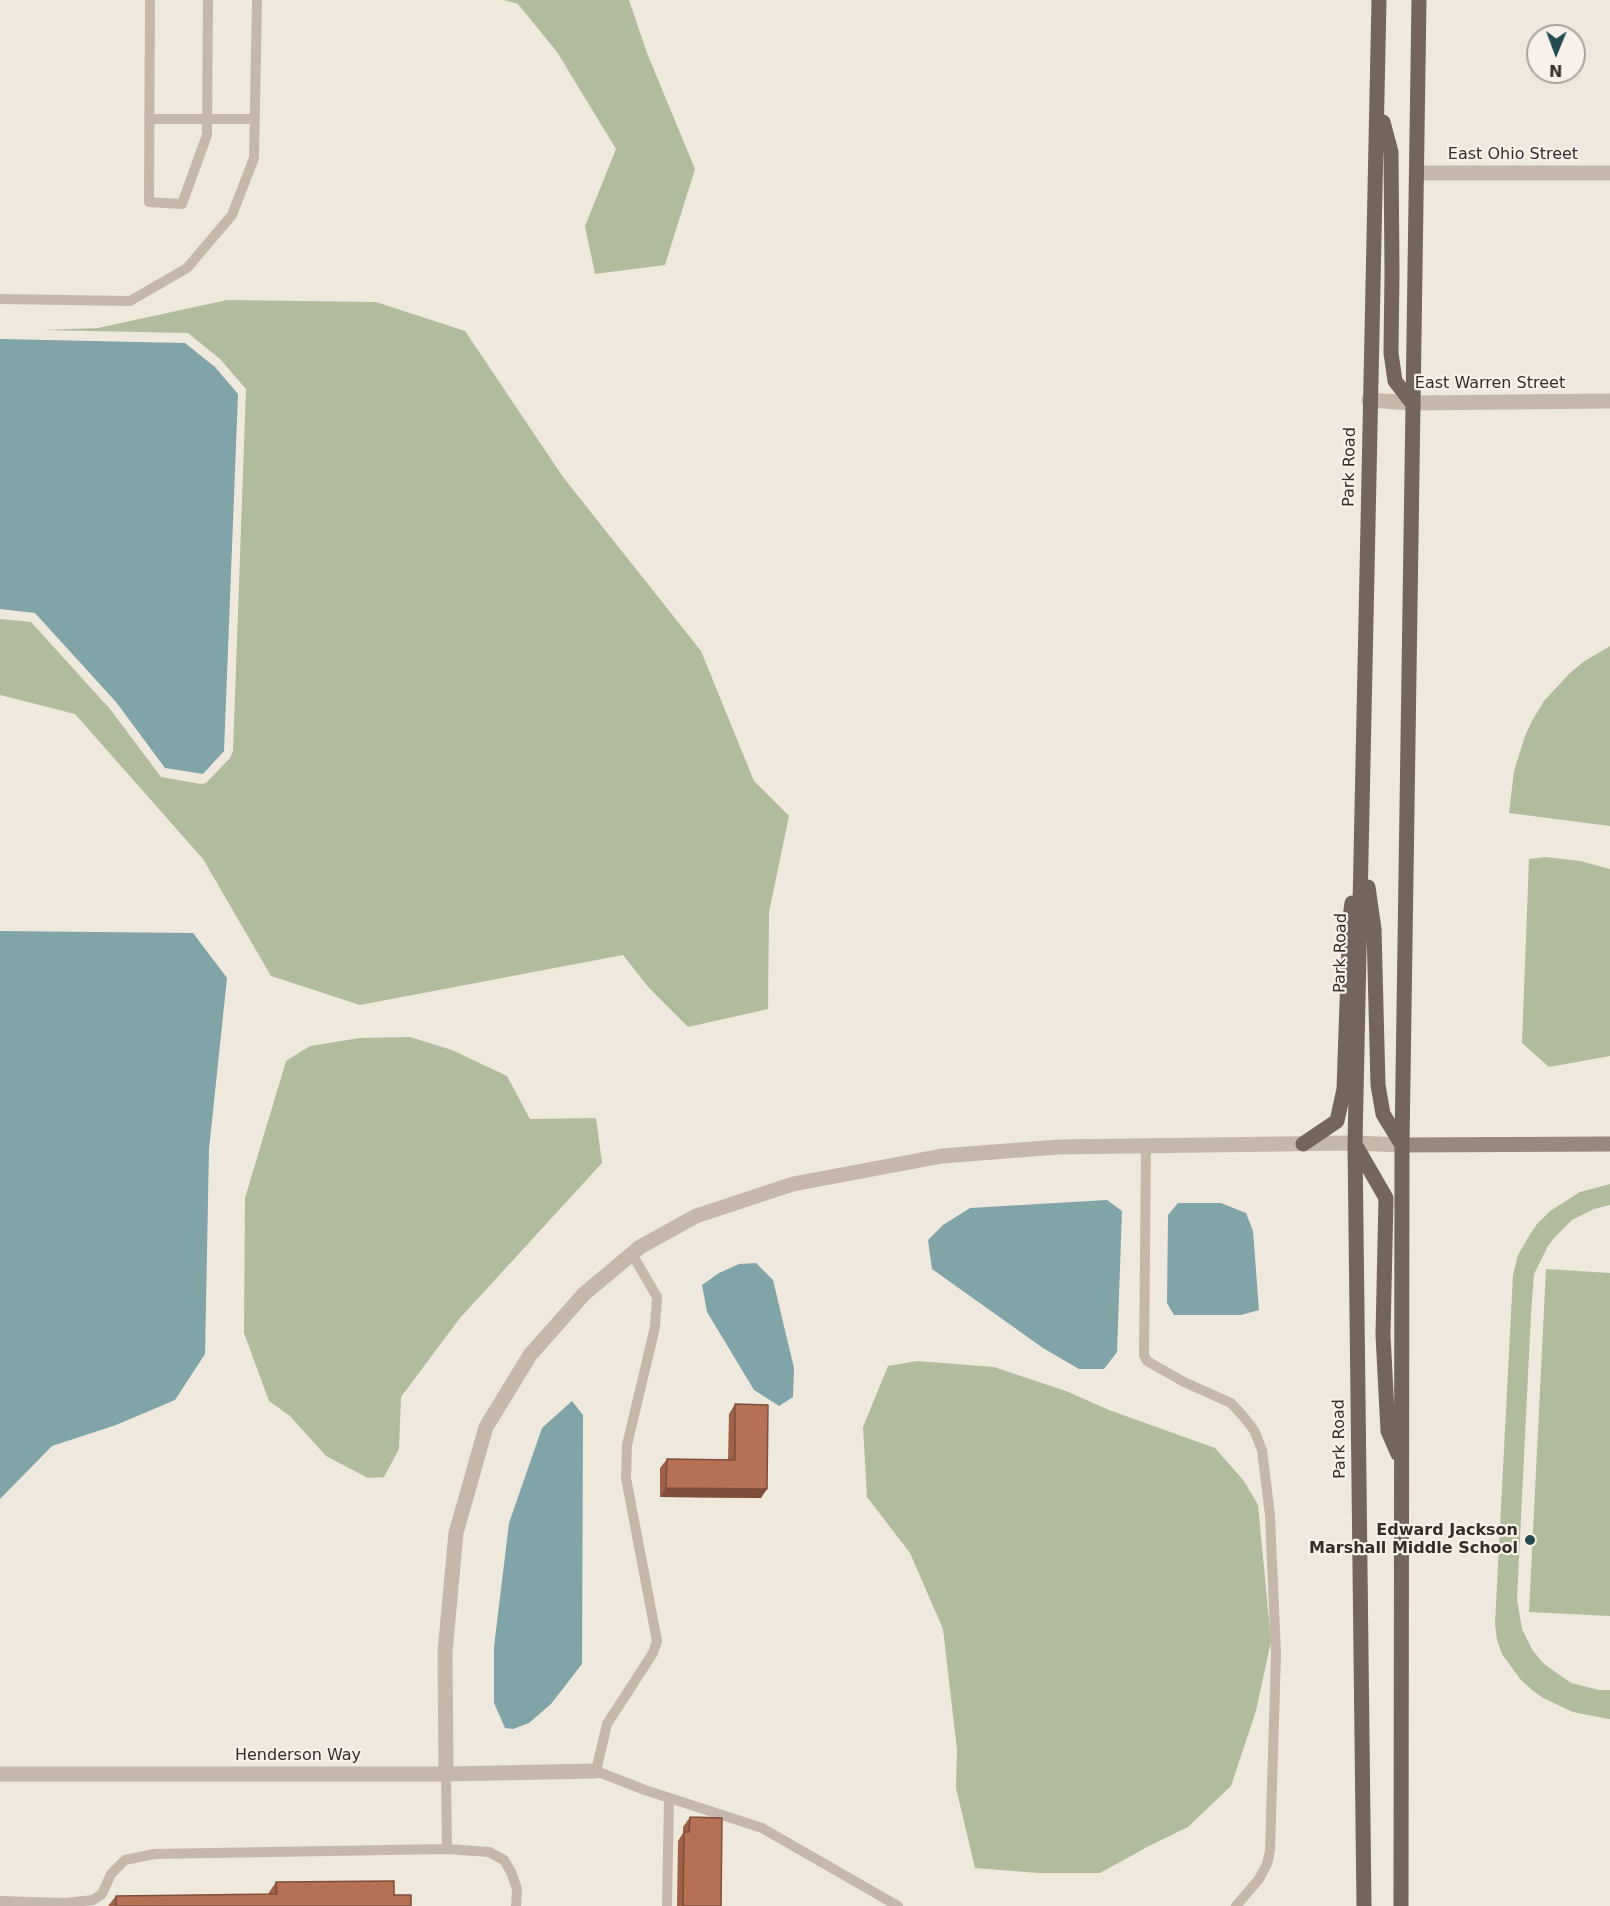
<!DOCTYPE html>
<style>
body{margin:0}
#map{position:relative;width:1610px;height:1906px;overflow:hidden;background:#efe8dd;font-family:"DejaVu Sans",sans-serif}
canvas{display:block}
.north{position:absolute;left:1526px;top:24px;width:60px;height:60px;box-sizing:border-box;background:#f7f1e9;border:2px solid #a9a39c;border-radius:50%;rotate:181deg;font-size:16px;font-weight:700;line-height:24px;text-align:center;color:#342d29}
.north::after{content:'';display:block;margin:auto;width:21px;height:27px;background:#244b50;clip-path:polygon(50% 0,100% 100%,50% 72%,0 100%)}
</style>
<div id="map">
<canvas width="1610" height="1906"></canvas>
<div class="north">N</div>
</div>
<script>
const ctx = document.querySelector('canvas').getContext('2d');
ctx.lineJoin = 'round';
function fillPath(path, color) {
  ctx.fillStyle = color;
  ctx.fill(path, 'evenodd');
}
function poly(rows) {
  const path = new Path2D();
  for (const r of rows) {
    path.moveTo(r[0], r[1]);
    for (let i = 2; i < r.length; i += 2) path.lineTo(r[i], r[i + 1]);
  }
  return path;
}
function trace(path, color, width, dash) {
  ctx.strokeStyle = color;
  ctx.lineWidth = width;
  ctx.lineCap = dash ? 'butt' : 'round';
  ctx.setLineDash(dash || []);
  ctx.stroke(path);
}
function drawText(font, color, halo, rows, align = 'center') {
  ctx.font = font + ' "DejaVu Sans",sans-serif';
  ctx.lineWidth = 4.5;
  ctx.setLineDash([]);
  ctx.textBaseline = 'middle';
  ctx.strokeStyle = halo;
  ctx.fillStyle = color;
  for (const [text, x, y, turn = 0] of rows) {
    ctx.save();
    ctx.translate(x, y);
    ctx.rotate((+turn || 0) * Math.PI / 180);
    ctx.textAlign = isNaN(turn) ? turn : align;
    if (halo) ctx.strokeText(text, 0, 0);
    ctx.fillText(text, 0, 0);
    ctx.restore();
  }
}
fillPath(poly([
 [504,0,629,0,647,53,695,169,665,265,595,274,585,226,616,149,557,52,518,4],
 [227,300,376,302,465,331,563,477,701,651,754,781,789,816,769,912,768,1009,688,1027,649,988,623,955,360,1005,271,976,203,859,75,714,0,695,0,619,31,622,110,709,161,777,201,784,206,783,230,758,233,751,246,389,220,359,188,333,42,330,98,328],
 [1610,646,1610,826,1509,813,1514,771,1525,736,1533,719,1544,701,1569,674,1583,662],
 [1546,857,1580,861,1610,869,1610,1056,1549,1067,1522,1043,1529,859],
 [410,1037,452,1050,507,1076,530,1119,596,1118,602,1163,460,1318,401,1397,399,1449,384,1477,368,1478,326,1456,290,1416,269,1401,244,1333,245,1198,286,1061,310,1046,360,1038],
 [1610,1184,1610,1205,1594,1209,1572,1220,1555,1237,1548,1246,1534,1274,1531,1314,1517,1599,1522,1629,1533,1651,1544,1664,1571,1683,1599,1690,1610,1690,1610,1719,1608,1719,1573,1712,1543,1698,1532,1690,1520,1679,1502,1654,1497,1640,1495,1624,1513,1275,1518,1255,1529,1236,1537,1224,1550,1211,1580,1192],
 [1546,1269,1610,1273,1610,1616,1529,1612],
 [917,1361,994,1367,1066,1391,1109,1410,1215,1448,1244,1481,1258,1505,1271,1641,1256,1711,1231,1786,1188,1827,1149,1846,1100,1873,1038,1873,975,1868,956,1788,957,1750,943,1629,910,1553,867,1497,863,1427,888,1366]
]), '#b1bc9f');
fillPath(poly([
 [0,339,185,343,215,367,238,394,224,751,203,774,165,768,116,702,35,613,0,609],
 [0,931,193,933,227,978,209,1149,205,1354,175,1400,116,1425,52,1446,0,1499],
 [1107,1200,1122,1211,1117,1352,1104,1369,1079,1369,1043,1348,932,1269,928,1240,943,1225,970,1208],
 [1178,1203,1221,1203,1246,1213,1253,1231,1259,1310,1241,1315,1174,1315,1167,1303,1168,1215],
 [756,1263,773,1280,794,1368,793,1397,779,1406,754,1390,707,1312,702,1285,719,1273,739,1264],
 [572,1401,583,1415,582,1664,551,1704,529,1723,513,1729,505,1728,494,1703,494,1647,509,1523,542,1428]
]), '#80a4a8');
trace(poly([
 [150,0,149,202,182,204,207,135,208,0],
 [149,119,255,119],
 [0,299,130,301,187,268,232,215,254,158,257,0],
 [1146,1146,1144,1355,1147,1361,1184,1382,1231,1403,1243,1416,1254,1430,1262,1450,1270,1515,1276,1654,1270,1851,1267,1864,1259,1879,1236,1906],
 [632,1254,657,1297,655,1327,627,1445,626,1478,657,1641,653,1653,607,1724,596,1771,645,1790,762,1828,898,1906],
 [447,1849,489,1852,504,1860,511,1872,517,1889,516,1906],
 [0,1901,66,1903,93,1900,102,1894,111,1874,125,1860,154,1854,447,1849,446,1774],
 [667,1906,669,1798]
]), '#c5b8ab', 10);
trace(poly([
 [1417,173,1610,173],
 [1369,400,1412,403,1610,401],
 [0,1774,446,1774,596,1771],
 [446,1774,445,1652,456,1533,486,1427,530,1355,584,1294,640,1247,696,1216,793,1184,942,1156,1058,1147,1355,1143,1402,1145]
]), '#c5b8ab', 15);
trace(poly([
 [1402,1145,1610,1144]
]), '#99887c', 15);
trace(poly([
 [1383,122,1391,152,1392,273,1391,353,1395,381,1412,403],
 [1368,887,1374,929,1378,1085,1383,1114,1402,1145],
 [1303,1144,1337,1121,1344,1089,1350,918,1352,903],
 [1356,1146,1386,1198,1383,1335,1388,1431,1398,1454],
 [1364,1906,1355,1143,1379,0],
 [1401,1906,1402,1145,1419,0]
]), '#74655c', 15);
fillPath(poly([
 [735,1404,761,1498,660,1497,660,1468,667,1459,728,1460,729,1414],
 [690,1817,721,1906,677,1906,678,1841,683,1833,683,1827],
 [276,1882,394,1895,411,1906,108,1906,116,1896,268,1894]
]), '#9d6148');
fillPath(poly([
 [666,1488,767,1489,761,1498,660,1497]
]), '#7f4f3b');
const building = poly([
 [735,1404,768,1405,767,1489,666,1488,667,1459,735,1460,735,1404],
 [690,1817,722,1818,721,1906,683,1906,684,1832,689,1832,690,1817],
 [394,1881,394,1895,411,1895,411,1906,116,1906,116,1896,277,1894,276,1882,394,1881]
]);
fillPath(building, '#b67154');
trace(building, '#7f4f3b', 1.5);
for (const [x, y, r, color] of [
 [1530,1540,6,"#244b50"]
]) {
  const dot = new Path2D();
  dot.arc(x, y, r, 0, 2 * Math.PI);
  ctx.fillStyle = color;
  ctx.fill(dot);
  trace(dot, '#f7f1e9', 2);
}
drawText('16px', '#342d29', '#f7f1e9', [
 ["East Ohio Street",1513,155],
 ["East Warren Street",1490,384],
 ["Park Road",1350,467,-89],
 ["Park Road",1341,953,-89],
 ["Park Road",1340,1439,-91],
 ["Henderson Way",298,1756]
]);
drawText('bold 16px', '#342d29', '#f7f1e9', [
 ["Edward Jackson",1518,1531],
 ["Marshall Middle School",1518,1549]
], 'right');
</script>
